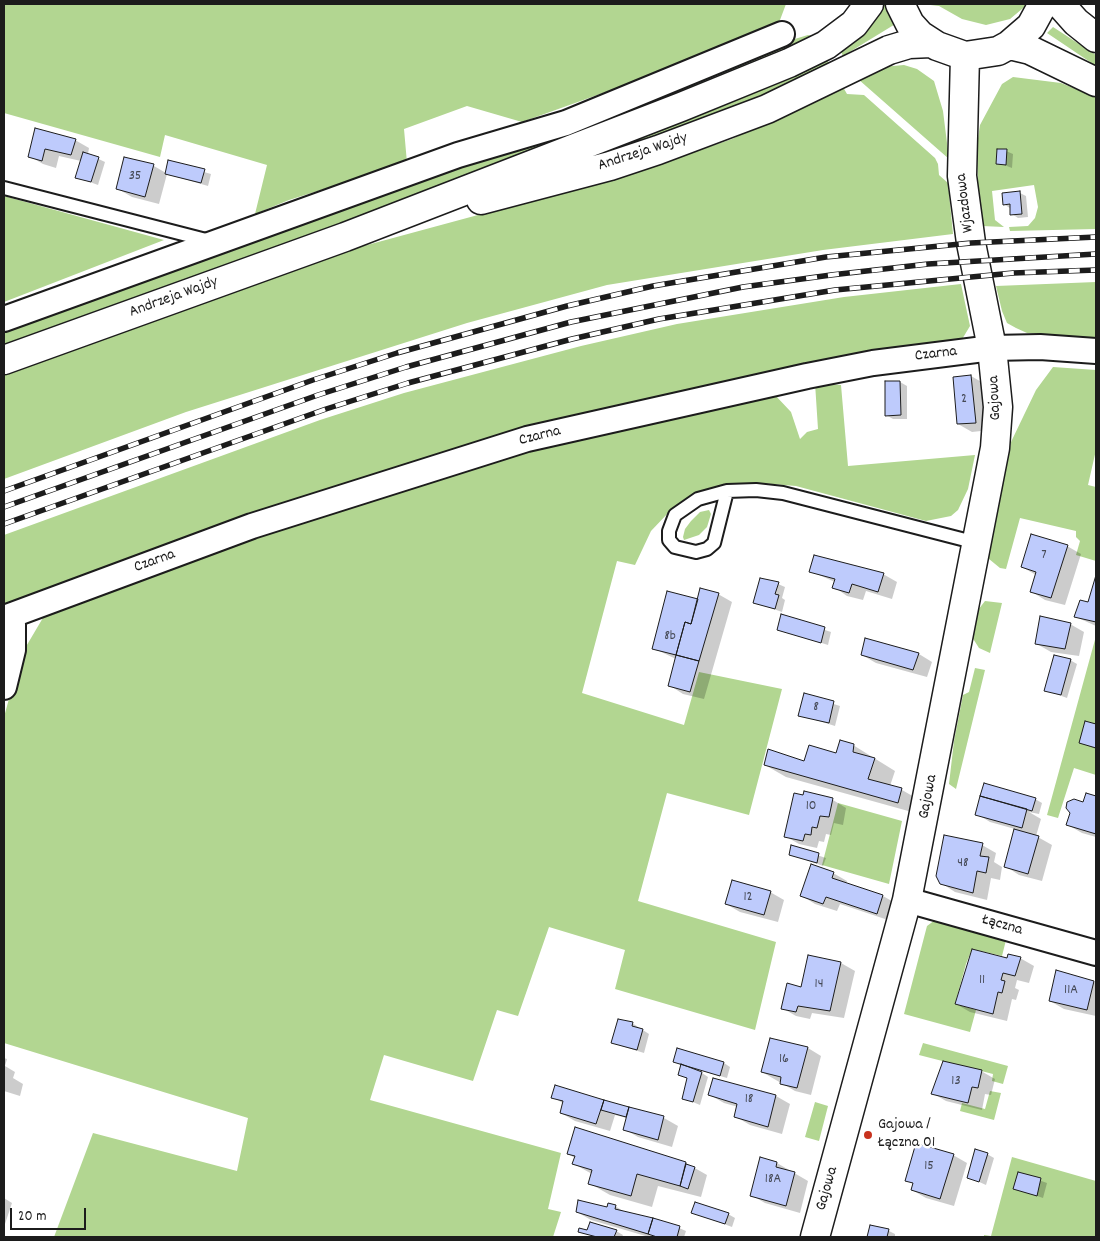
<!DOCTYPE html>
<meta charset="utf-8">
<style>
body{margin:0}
#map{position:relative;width:1100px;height:1241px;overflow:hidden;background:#fff;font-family:Dekko,sans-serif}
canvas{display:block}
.frame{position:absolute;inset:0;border:5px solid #1c1c1c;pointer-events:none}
.scale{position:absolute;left:10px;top:1208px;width:76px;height:22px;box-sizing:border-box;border:2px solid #1c1c1c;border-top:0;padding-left:6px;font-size:15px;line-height:18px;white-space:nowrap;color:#1c1c1c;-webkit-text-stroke:4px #fff;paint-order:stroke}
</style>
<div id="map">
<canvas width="1100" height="1241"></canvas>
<div class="frame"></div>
<div class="scale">20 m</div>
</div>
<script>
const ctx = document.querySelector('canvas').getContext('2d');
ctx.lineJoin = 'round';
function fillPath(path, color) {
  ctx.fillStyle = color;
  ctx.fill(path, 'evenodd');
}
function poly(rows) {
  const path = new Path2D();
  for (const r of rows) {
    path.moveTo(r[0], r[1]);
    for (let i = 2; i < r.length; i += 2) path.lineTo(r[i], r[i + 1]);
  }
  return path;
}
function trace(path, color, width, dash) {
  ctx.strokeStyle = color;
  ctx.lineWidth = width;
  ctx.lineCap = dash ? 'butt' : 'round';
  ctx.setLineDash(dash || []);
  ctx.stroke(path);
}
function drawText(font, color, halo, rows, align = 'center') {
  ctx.font = font + ' Dekko,sans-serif';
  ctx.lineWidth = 5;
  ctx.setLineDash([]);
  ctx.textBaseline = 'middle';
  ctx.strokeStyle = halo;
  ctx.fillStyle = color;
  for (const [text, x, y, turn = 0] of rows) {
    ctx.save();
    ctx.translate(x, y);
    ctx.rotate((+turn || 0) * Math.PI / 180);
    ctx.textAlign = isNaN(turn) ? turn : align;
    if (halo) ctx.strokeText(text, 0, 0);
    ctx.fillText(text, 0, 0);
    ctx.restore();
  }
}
fillPath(poly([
 [4,4,786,4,780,20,762,36,522,122,467,106,404,129,407,163,289,200,255,214,267,165,165,135,160,157,4,113],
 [885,4,890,4,897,23,843,56,839,48,871,26],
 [922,4,1028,4,1010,19,986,25,962,19,939,6],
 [1053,27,1096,55,1096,66,1047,33],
 [808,35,813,36,814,40,500,165,4,346,4,330,392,188,528,146,715,77,788,41],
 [824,55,829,63,772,92,728,110,567,168,563,161],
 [904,65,917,69,934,81,943,111,949,159,858,79,882,67],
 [1013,77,1061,83,1096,97,1096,229,1010,231,1009,227,1028,226,1035,218,1038,207,1034,185,992,191,995,220,1004,227,982,226,978,191,977,145,980,125,1002,84],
 [843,87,847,94,864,95,935,158,938,164,939,175,948,183,953,234,823,250,607,285,467,323,186,412,4,479,4,374,345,251,633,173,732,139],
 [4,196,164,240,4,302],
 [1096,282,1096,338,1027,333,1016,328,1007,323,1002,311,996,286],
 [961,284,970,326,961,341,951,345,839,357,754,377,327,492,225,523,4,607,4,535,320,420,404,393,581,346,677,324,844,297],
 [1053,367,1096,370,1096,450,1088,485,1096,487,1096,561,1076,555,1080,541,1076,537,1076,531,1020,518,1006,569,1000,568,989,559,989,554,1011,442,1036,390],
 [815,383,841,385,848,466,975,455,968,489,958,510,951,516,926,521,796,486,760,483,708,489,687,500,670,511,651,531,635,565,617,561,582,693,684,725,699,672,782,689,749,815,667,793,638,901,776,942,755,1030,615,989,625,950,549,927,518,1016,497,1010,473,1081,384,1055,370,1100,561,1153,548,1209,561,1212,553,1237,54,1237,93,1133,237,1171,248,1118,4,1043,4,717,21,655,47,611,214,551,523,452,775,395,791,412,800,439,807,432,818,429],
 [709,510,711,514,707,527,699,535,684,540,683,537,685,529,691,521,700,512],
 [985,601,1002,603,990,653,979,648,972,637,978,610],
 [1096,636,1096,775,1074,768,1058,818,1047,815],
 [975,668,985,670,956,789,949,784,954,741,963,695,969,692],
 [838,803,902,821,889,884,822,865],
 [935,920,1006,940,1002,956,972,949,966,964,955,1004,976,1010,970,1032,904,1014,927,926],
 [923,1043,1008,1066,1003,1084,992,1081,993,1074,919,1055],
 [990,1091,1001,1093,994,1120,960,1111,962,1103,985,1109],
 [815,1102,828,1106,819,1141,805,1137],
 [1012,1157,1096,1181,1096,1237,984,1237,984,1235,991,1236]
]), '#b2d691');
fillPath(poly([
 [36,130,75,140,89,148,88,154,105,162,98,185,76,177,81,161,59,156,56,168,43,164,29,156],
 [1006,151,1013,154,1012,168,999,163],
 [169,162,211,174,208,186,167,174,159,204,132,197,118,189,154,166,166,173],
 [1020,193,1026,196,1028,217,1018,218,1012,214,1011,209,1004,204],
 [971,376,985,384,990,430,972,432,958,424],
 [900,382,907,386,907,419,893,419,886,415],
 [1067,546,1081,554,1065,605,1045,600,1032,592,1036,575,1022,567],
 [810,571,883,574,897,582,892,599,866,591,863,600,847,596,834,587,835,582],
 [1096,579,1096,626,1076,617,1089,604],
 [778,584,785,587,782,598,785,600,782,612,754,602],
 [718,594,732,602,704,699,683,694,669,685,676,659,653,648,698,600],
 [782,616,831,632,828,645,778,629],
 [1070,624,1084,632,1079,656,1051,652,1037,644],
 [919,654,932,662,927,677,876,663,862,655],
 [1070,660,1077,664,1067,698,1045,690],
 [805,695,840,706,835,726,800,715],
 [1086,723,1096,726,1096,749,1081,743],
 [853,745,895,771,890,786,902,790,923,802,919,814,786,777,765,765,805,762,837,755],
 [1087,794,1096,797,1096,837,1082,833,1068,825,1084,803],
 [1035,799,1042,803,1039,814,1029,812,1041,819,1036,836,1052,845,1042,881,1019,875,1005,866,1015,829,990,822,977,814],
 [833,800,846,808,843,825,834,823,831,835,826,834,824,842,819,841,817,848,799,844,785,836],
 [982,845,996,853,994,862,1002,867,1000,880,991,878,987,900,955,892,941,883],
 [792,847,826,858,823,866,790,854],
 [833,873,847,881,846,884,883,896,897,904,891,921,840,904,837,911,815,904,802,896],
 [770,892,784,900,778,922,740,912,726,904],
 [1020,958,1034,966,1029,983,1017,980,1015,988,1019,990,1016,1000,1012,999,1007,1021,970,1012,956,1004,1008,959],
 [841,963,855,971,844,1018,812,1013,810,1019,796,1016,782,1008,802,988],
 [1094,982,1096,983,1096,1016,1064,1009,1050,1001],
 [632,1023,649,1034,644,1053,612,1043],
 [808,1048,821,1056,811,1095,795,1091,762,1072],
 [4,1058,7,1059,5,1066,15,1072,13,1078,23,1084,20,1096,4,1091],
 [674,1061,724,1063,730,1067,727,1078,696,1069,708,1077,700,1105,683,1098,688,1079,680,1074,681,1065],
 [981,1071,995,1079,991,1095,985,1094,982,1110,946,1101,932,1093],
 [714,1079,776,1096,790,1104,782,1134,750,1125,736,1117,738,1107,724,1103,710,1095],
 [553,1097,603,1101,664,1118,678,1126,672,1147,638,1137,624,1129,627,1118,615,1115,610,1131,575,1121,561,1113,564,1104],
 [576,1129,686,1163,707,1175,701,1197,658,1186,652,1207,610,1195,589,1183,592,1174,574,1164,575,1158,568,1154],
 [987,1154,994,1158,986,1185,968,1177],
 [953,1155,967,1163,954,1206,926,1198,912,1190,914,1184,907,1180],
 [777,1163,808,1181,800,1213,765,1203,751,1195],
 [1019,1173,1047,1183,1043,1198,1014,1188],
 [4,1198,12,1203,4,1227],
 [615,1206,628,1214,679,1228,686,1231,684,1237,649,1237,591,1220,577,1212],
 [692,1212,728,1214,735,1218,732,1227],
 [871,1226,889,1231,895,1234,895,1237,868,1237],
 [579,1231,616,1231,623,1235,622,1237,594,1237]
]), '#0003');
const building = poly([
 [35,128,76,139,71,155,45,149,42,161,28,157,35,128],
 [997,149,1007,149,1006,165,996,164,997,149],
 [83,152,99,157,91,182,75,178,83,152],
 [124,157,154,164,145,197,116,189,124,157],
 [168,160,205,169,201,183,165,174,168,160],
 [1020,191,1022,214,1010,215,1010,204,1003,205,1002,193,1020,191],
 [971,375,976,423,957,424,953,377,971,375],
 [885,381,900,381,901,415,885,416,885,381],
 [1031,534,1068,545,1051,598,1030,592,1036,572,1021,567,1031,534],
 [814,555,884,573,878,592,852,584,849,593,832,588,835,579,809,572,814,555],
 [1096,575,1096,622,1074,617,1080,600,1088,602,1096,575],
 [760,578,779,582,775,594,779,595,775,609,753,603,760,578],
 [700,588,719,593,699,661,676,655,685,622,691,624,700,588],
 [667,591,698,599,691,624,685,622,676,655,652,649,667,591],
 [781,614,825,627,821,643,777,630,781,614],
 [1040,616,1071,623,1065,649,1035,644,1040,616],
 [865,638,919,653,913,670,861,655,865,638],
 [676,655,699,661,690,692,668,686,676,655],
 [1054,655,1071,659,1061,695,1044,691,1054,655],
 [804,693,834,701,829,723,798,716,804,693],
 [1085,721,1096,724,1096,748,1079,743,1085,721],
 [840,740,854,744,853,752,875,758,868,779,902,788,898,803,764,765,768,749,804,761,809,745,836,753,840,740],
 [984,783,1036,798,1032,811,980,796,984,783],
 [804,791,833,798,829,817,820,816,817,828,812,827,811,835,805,834,803,841,784,837,794,793,803,795,804,791],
 [1086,793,1096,796,1096,834,1066,825,1070,813,1066,808,1067,802,1074,799,1083,802,1086,793],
 [980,796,1027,809,1022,828,975,815,980,796],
 [1014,829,1039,836,1028,874,1004,867,1014,829],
 [944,835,983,843,980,856,989,857,986,873,977,871,973,893,940,884,936,876,944,835],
 [791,845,819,853,817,863,789,855,791,845],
 [811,864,834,872,832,878,883,895,877,914,826,897,823,904,800,896,811,864],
 [732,880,771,891,764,915,725,904,732,880],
 [972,949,1007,958,1008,954,1021,957,1015,976,1003,973,1001,980,1005,981,1002,993,998,992,993,1014,955,1004,972,949],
 [808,955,841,962,830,1011,798,1006,796,1012,781,1009,787,983,801,987,808,955],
 [1056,970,1094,981,1087,1010,1049,1001,1056,970],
 [618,1019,633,1022,632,1026,643,1029,637,1050,611,1043,618,1019],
 [770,1038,808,1047,797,1088,780,1084,781,1077,761,1072,770,1038],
 [677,1048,724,1062,720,1076,673,1062,677,1048],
 [943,1061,982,1070,978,1088,972,1087,968,1103,931,1094,943,1061],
 [681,1064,702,1072,693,1102,682,1099,687,1078,678,1075,681,1064],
 [713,1078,776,1095,768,1127,734,1117,737,1104,708,1095,713,1078],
 [555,1085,604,1100,596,1124,560,1113,563,1101,551,1098,555,1085],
 [604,1100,629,1107,626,1117,601,1110,604,1100],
 [629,1107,664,1116,658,1140,623,1130,629,1107],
 [575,1127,686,1162,680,1186,637,1174,631,1196,588,1184,592,1170,572,1164,575,1156,567,1154,575,1127],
 [916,1143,954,1154,940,1199,911,1190,913,1183,905,1181,916,1143],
 [975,1149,988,1153,979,1182,967,1178,975,1149],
 [760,1157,777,1162,776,1167,795,1172,786,1206,750,1196,760,1157],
 [686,1164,695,1167,688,1189,680,1186,686,1164],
 [1018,1172,1041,1178,1037,1196,1013,1189,1018,1172],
 [578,1200,607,1207,608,1203,616,1205,615,1209,653,1218,648,1234,576,1212,578,1200],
 [695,1202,729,1213,725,1224,691,1213,695,1202],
 [653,1218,680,1226,677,1237,657,1237,648,1234,653,1218],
 [590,1222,617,1230,614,1237,597,1237,578,1232,579,1228,587,1230,590,1222],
 [870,1225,889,1229,887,1237,867,1237,870,1225]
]);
fillPath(building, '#becbfc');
trace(building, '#1c1c1c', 1);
const lane = poly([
 [4,188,210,241],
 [727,491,714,543,707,549,696,552,675,547,669,540,669,531,675,515,698,499,727,491,756,490,783,493,977,543]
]);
const street = poly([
 [4,319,458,155,566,123,782,34],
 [4,618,252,526,527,439,807,376,873,363,992,348,1040,347,1096,351],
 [4,687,13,650,13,615],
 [907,900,1096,953]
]);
const secondary = poly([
 [900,4,910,24,920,35,937,46,965,56,998,51,1009,45,1031,26,1043,4],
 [1060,4,1076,22,1096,38],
 [1009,45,1030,50,1096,82],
 [481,200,610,166,658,150,767,109,889,50,909,44,931,43],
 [4,360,345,237,681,107,789,63,826,45,854,24,869,4],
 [815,1237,907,900,995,448,998,407,992,348,971,243,962,176,965,56]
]);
trace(lane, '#1c1c1c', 16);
trace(street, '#1c1c1c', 28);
trace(secondary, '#1c1c1c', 31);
trace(lane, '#fff', 12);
trace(street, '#fff', 24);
trace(secondary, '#fff', 28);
const rail = poly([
 [4,491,313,380,397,353,567,306,653,286,826,257,971,243,1096,237],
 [4,507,318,395,406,367,571,322,743,287,831,275,928,264,1096,254],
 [4,524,326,409,408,383,572,339,659,319,835,290,1013,273,1096,270]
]);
trace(rail, '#1c1c1c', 5.5);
trace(rail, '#fff', 4, [11]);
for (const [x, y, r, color] of [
 [868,1135,5,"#c8321e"]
]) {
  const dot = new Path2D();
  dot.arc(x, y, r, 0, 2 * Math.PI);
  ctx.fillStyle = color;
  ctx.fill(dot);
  trace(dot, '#fff', 2);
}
drawText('14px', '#444854', null, [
 ["35",135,177],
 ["2",964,400],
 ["7",1044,556],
 ["8b",670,637],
 ["8",816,708],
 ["10",811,807],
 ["48",963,864],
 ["12",748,898],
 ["11",982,981],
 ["14",819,985],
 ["11A",1071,991],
 ["16",784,1060],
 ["13",956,1082],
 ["18",749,1100],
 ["15",929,1167],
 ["18A",773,1180]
]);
drawText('16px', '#1c1c1c', '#fff', [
 ["Andrzeja Wajdy",643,153,-18],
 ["Wjazdowa",966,203,-97],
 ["Andrzeja Wajdy",174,298,-20],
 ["Czarna",936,355,-7],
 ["Gajowa",996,398,-93],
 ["Czarna",540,437,-14],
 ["Czarna",155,562,-20],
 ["Gajowa",929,797,-79],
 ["Łączna",1002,926,16],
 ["Gajowa",828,1189,-74]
]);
drawText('16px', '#1c1c1c', '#fff', [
 ["Gajowa /",878,1126],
 ["Łączna 01",878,1144]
], 'left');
</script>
